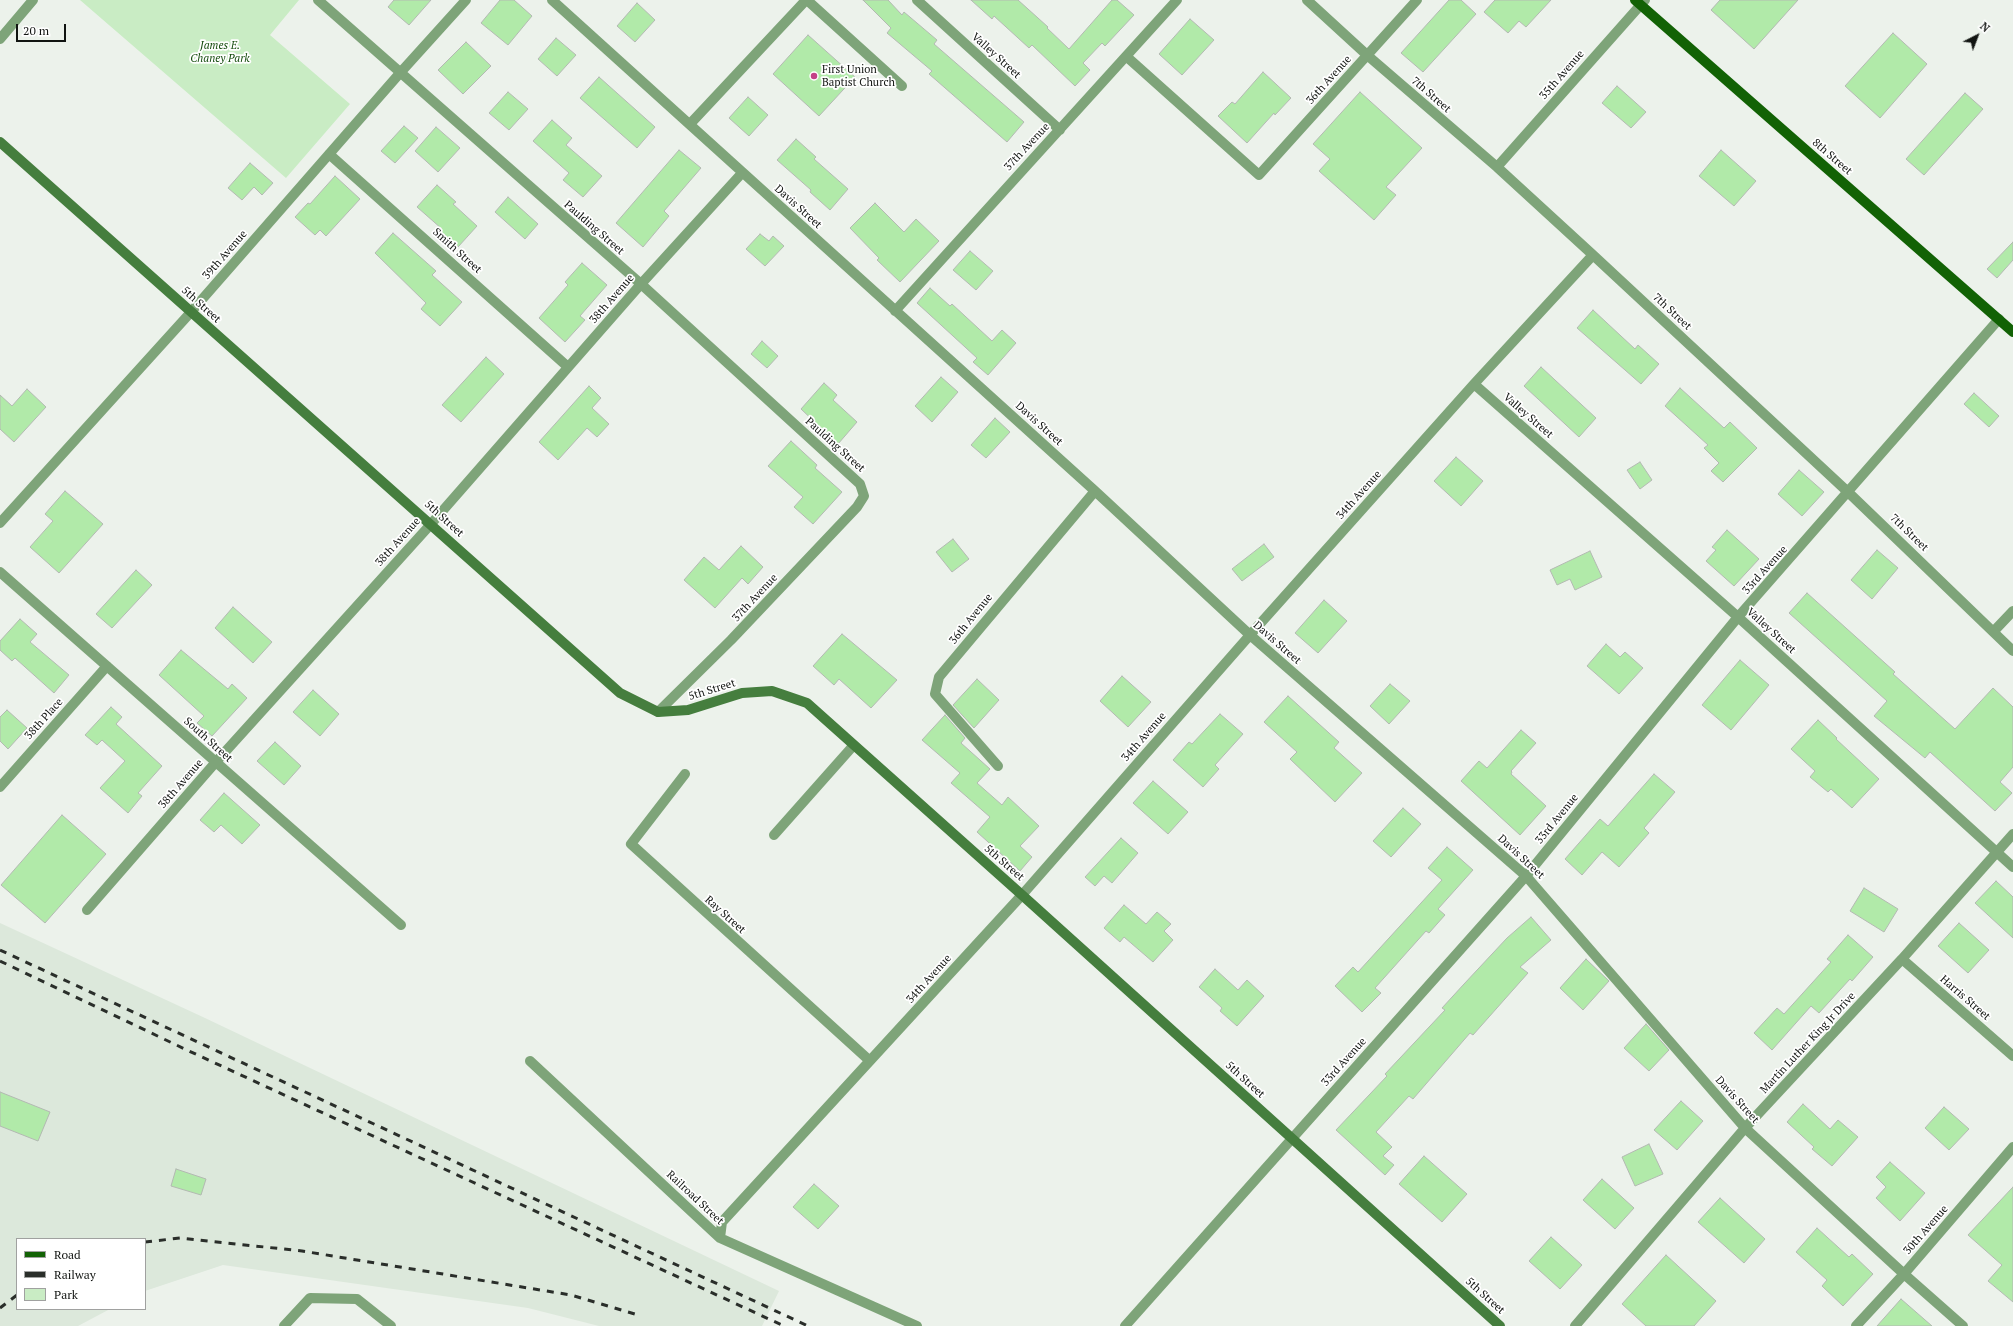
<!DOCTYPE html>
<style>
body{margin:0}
#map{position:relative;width:2013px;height:1326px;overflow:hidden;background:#ecf2eb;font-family:"PT Serif",serif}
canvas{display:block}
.legend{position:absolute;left:16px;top:1238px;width:130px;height:72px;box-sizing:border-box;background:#fff;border:1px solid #a0a1a0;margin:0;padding:5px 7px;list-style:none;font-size:12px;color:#111411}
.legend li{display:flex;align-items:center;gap:8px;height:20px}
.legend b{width:20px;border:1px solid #a0a1a0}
.north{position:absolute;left:1957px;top:16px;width:40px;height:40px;-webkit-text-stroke:3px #fff;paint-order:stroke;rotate:42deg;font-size:11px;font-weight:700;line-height:16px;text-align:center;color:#111411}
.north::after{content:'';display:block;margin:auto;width:14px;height:18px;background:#111411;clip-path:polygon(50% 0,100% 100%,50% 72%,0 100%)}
.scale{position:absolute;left:16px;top:24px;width:50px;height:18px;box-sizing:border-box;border:2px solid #111411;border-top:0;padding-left:5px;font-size:12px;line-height:14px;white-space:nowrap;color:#111411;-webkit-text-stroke:3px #fff;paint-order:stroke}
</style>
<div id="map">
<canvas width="2013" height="1326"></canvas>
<ul class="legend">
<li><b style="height:5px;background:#126205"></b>Road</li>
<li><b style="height:5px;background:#2a2e2a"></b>Railway</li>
<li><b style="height:11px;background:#c9ecc4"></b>Park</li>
</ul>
<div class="north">N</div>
<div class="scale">20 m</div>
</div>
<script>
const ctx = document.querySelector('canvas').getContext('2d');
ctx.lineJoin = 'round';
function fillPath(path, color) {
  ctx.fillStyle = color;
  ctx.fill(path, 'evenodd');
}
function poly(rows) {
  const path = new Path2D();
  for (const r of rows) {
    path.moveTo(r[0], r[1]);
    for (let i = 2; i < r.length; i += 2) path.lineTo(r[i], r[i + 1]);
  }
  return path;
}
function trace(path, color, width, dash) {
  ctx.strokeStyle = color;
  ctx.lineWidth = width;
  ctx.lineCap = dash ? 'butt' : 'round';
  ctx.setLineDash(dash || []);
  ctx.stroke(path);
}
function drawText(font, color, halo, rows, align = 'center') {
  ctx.font = font + ' "PT Serif",serif';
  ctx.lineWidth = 3.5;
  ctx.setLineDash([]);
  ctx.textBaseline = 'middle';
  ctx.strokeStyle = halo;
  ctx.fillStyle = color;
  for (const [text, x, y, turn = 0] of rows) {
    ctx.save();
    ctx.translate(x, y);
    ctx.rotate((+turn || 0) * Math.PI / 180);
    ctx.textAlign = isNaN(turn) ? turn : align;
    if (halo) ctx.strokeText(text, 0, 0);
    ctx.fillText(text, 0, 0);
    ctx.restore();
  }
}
fillPath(poly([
 [0,923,205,1018,779,1291,762,1326,599,1326,528,1308,223,1265,145,1291,145,1239,17,1239,17,1309,110,1309,78,1326,0,1326]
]), '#dce8db');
fillPath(poly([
 [80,0,299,0,270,35,350,104,286,178]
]), '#c9ecc4');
const building = poly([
 [394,0,431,0,409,25,388,7,394,0],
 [500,0,514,0,532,16,508,45,481,23,500,0],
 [863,0,888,0,902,15,904,12,937,40,934,44,1024,122,1007,142,929,74,932,71,887,33,891,28,863,0],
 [971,0,1018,0,1048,27,1047,28,1069,49,1112,0,1117,0,1134,15,1105,46,1102,43,1083,63,1090,70,1075,86,1032,45,1029,48,994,16,992,19,971,0],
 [1449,0,1461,0,1476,14,1423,72,1401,53,1449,0],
 [1495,0,1551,0,1526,27,1519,21,1508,33,1484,12,1495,0],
 [1720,0,1798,0,1754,49,1711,10,1720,0],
 [637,3,655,20,635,42,617,26,637,3],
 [1190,19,1214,40,1182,75,1159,54,1190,19],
 [1893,33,1927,64,1880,118,1845,86,1893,33],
 [808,35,855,77,819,116,773,74,808,35],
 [556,38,576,55,557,76,538,59,556,38],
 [466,42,491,66,463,94,438,70,466,42],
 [1263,72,1291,98,1275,115,1274,113,1247,143,1218,116,1232,102,1235,104,1263,72],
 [599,77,655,127,637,148,580,98,599,77],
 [1617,86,1646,112,1631,128,1602,103,1617,86],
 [508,92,528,109,509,130,489,113,508,92],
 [1360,92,1422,148,1386,187,1396,195,1374,220,1319,171,1330,159,1313,144,1360,92],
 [1965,93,1983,109,1924,175,1906,159,1965,93],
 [748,97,768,115,749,136,729,118,748,97],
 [552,120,572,138,566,145,602,176,583,197,563,180,569,173,533,141,552,120],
 [404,126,418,138,395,163,381,151,404,126],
 [436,127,460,148,438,172,415,151,436,127],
 [796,139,816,157,814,159,848,189,830,210,810,192,811,190,777,160,796,139],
 [679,150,701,168,664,211,669,216,643,247,616,223,679,150],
 [1721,150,1756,181,1734,206,1699,176,1721,150],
 [250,163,273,183,262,195,254,187,242,200,228,188,250,163],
 [335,176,360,199,326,236,320,230,315,235,295,217,308,203,310,204,335,176],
 [437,185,456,202,453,204,477,226,458,247,440,231,442,229,417,207,437,185],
 [508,197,538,224,525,239,495,212,508,197],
 [875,203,904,232,916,219,939,241,900,282,877,260,879,258,850,228,875,203],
 [393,233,436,271,432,275,462,302,440,326,421,309,426,303,375,253,393,233],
 [760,234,769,241,773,236,784,246,765,266,746,249,760,234],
 [2013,242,2013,260,1997,278,1987,269,2013,242],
 [970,251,993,271,976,290,953,270,970,251],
 [582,263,607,285,580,316,585,320,565,342,539,318,568,285,565,282,582,263],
 [930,288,950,306,952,304,992,341,1002,330,1016,343,988,375,973,362,977,358,917,303,930,288],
 [1593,310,1635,349,1638,345,1659,364,1641,384,1577,328,1593,310],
 [762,341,778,356,767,368,751,354,762,341],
 [486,357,504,374,461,422,442,405,486,357],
 [1541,367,1596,418,1579,437,1524,386,1541,367],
 [941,377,958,392,932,422,915,406,941,377],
 [824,383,837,395,833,400,857,422,838,444,801,409,824,383],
 [589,386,601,398,592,408,609,424,597,437,587,428,558,460,539,442,589,386],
 [1680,388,1724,428,1730,422,1757,448,1723,482,1711,471,1719,463,1704,448,1708,445,1665,406,1680,388],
 [27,389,46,407,14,442,0,429,0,395,12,406,27,389],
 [1974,393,1999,416,1989,427,1964,404,1974,393],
 [995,418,1010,432,986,458,971,445,995,418],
 [791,441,817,465,815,468,842,492,813,524,794,507,803,497,768,466,791,441],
 [1456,457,1483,481,1461,506,1434,481,1456,457],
 [1640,462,1652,480,1640,489,1627,470,1640,462],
 [1799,470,1824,492,1802,516,1778,494,1799,470],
 [65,491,103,524,59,573,30,547,53,521,45,514,65,491],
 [1727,530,1759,559,1734,586,1706,561,1716,550,1712,547,1727,530],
 [953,539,969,559,952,572,936,552,953,539],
 [1264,544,1274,557,1242,581,1232,569,1264,544],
 [741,546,763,567,748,584,742,578,715,608,684,580,704,557,719,570,741,546],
 [1877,550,1898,568,1872,599,1851,580,1877,550],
 [1590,551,1602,577,1575,590,1570,579,1557,585,1550,570,1590,551],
 [136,570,152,585,112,628,96,614,136,570],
 [1807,593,1895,672,1893,674,1955,729,1993,688,2013,707,2013,767,2000,782,2012,793,1995,811,1930,752,1925,758,1874,716,1887,701,1789,613,1807,593],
 [1324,600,1347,621,1318,653,1295,633,1324,600],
 [233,607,272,642,253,663,215,628,233,607],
 [20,619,37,634,30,642,69,675,54,693,15,658,12,661,0,650,0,641,20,619],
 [842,634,897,680,871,708,839,679,834,685,813,666,842,634],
 [1606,644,1620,657,1625,652,1643,668,1619,694,1587,666,1606,644],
 [181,650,228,689,232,684,247,698,212,736,197,723,204,716,159,675,181,650],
 [1740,660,1769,685,1731,730,1702,705,1740,660],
 [1122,676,1151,702,1128,727,1100,701,1122,676],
 [977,679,999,700,974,728,953,705,977,679],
 [1390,684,1410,701,1389,724,1370,706,1390,684],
 [313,690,339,714,320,736,293,712,313,690],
 [1288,696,1339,742,1334,748,1362,773,1335,802,1290,759,1297,752,1264,722,1288,696],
 [111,707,122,717,116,724,162,766,138,793,142,796,128,813,100,788,125,761,102,740,97,745,85,735,111,707],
 [7,710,27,728,8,749,0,741,0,717,7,710],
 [1220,714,1243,734,1215,765,1219,769,1203,787,1173,760,1189,742,1192,744,1220,714],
 [945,715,965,738,961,743,990,769,977,783,1002,805,1008,797,1039,826,1020,846,1032,857,1020,871,977,832,990,817,951,783,960,773,922,740,945,715],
 [1818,720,1837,738,1836,739,1879,779,1852,808,1831,789,1828,792,1810,777,1815,771,1791,749,1818,720],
 [1521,730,1536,743,1511,771,1512,772,1511,774,1546,806,1520,835,1461,781,1479,761,1487,768,1521,730],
 [275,742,301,766,284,785,257,761,275,742],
 [1654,774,1675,792,1644,828,1649,833,1619,867,1602,852,1582,875,1565,859,1600,819,1608,826,1654,774],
 [1153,781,1188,812,1168,834,1133,803,1153,781],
 [224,793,260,825,242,844,221,825,214,832,200,820,224,793],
 [1403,808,1421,824,1391,857,1373,841,1403,808],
 [62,815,106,854,45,923,1,885,62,815],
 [1121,838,1138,853,1112,883,1104,876,1095,886,1085,877,1121,838],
 [1447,847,1473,870,1438,909,1445,915,1429,933,1426,931,1375,988,1381,993,1362,1012,1335,986,1353,967,1358,972,1442,880,1428,868,1447,847],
 [1996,881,2013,897,2013,938,1975,903,1996,881],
 [1864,888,1898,909,1884,932,1850,911,1864,888],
 [1124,905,1146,924,1157,912,1171,924,1164,931,1173,940,1153,962,1124,937,1120,942,1104,928,1124,905],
 [1531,917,1551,940,1520,967,1528,973,1473,1035,1470,1033,1413,1099,1409,1096,1376,1132,1392,1147,1383,1156,1394,1165,1385,1175,1336,1130,1387,1076,1385,1074,1445,1010,1442,1008,1464,984,1507,938,1531,917],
 [1959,923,1989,950,1968,973,1938,946,1959,923],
 [1848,935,1873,957,1852,981,1850,979,1819,1013,1811,1006,1772,1050,1754,1033,1777,1008,1784,1014,1831,962,1827,959,1848,935],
 [1586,959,1609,981,1583,1010,1560,988,1586,959],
 [1215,969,1238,990,1247,980,1264,996,1237,1026,1220,1011,1222,1008,1199,987,1215,969],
 [1646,1024,1669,1050,1649,1071,1624,1048,1646,1024],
 [0,1092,50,1112,38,1141,0,1126,0,1092],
 [1681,1101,1703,1121,1677,1150,1654,1130,1681,1101],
 [1803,1104,1830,1129,1838,1120,1858,1137,1832,1166,1812,1149,1814,1147,1787,1122,1803,1104],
 [1944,1107,1969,1129,1949,1150,1925,1128,1944,1107],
 [1649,1144,1663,1174,1635,1186,1622,1157,1649,1144],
 [1424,1156,1467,1194,1442,1222,1399,1184,1424,1156],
 [1890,1162,1925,1193,1900,1221,1876,1198,1886,1187,1876,1177,1890,1162],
 [176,1169,206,1179,201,1195,171,1186,176,1169],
 [1602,1179,1634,1208,1615,1229,1583,1200,1602,1179],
 [814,1184,839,1206,818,1229,793,1207,814,1184],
 [2013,1187,2013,1302,1988,1281,2002,1265,1968,1235,2013,1187],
 [1720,1198,1765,1239,1744,1263,1698,1222,1720,1198],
 [1817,1228,1849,1257,1852,1254,1873,1274,1843,1306,1822,1286,1827,1280,1796,1252,1817,1228],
 [1551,1237,1582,1265,1560,1289,1529,1261,1551,1237],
 [1666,1255,1716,1301,1694,1326,1646,1326,1622,1304,1666,1255],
 [1901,1299,1932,1326,1877,1326,1901,1299]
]);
fillPath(building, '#b1eaa9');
trace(building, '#b3b9b2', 1);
trace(poly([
 [807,0,902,86],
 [1994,631,2013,611]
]), '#7ea479', 10);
trace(poly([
 [318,0,641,284,860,484,864,496,857,507,731,640,658,712],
 [552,0,1095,491,1250,635,1526,876,1745,1128,1904,1274,1963,1326],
 [917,0,1060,130],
 [1307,0,1367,55,1497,167,1593,255,1849,493,2013,651],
 [0,39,33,0],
 [1127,57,1259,175,1417,0],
 [690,124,806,0],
 [329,154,568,367],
 [1497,167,1645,0],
 [895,311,1177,0],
 [1474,384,1738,617,2013,867],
 [0,523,191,312,400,73,466,0],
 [0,572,401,925],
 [998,766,935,694,939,677,1095,491],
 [685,774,631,844,870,1061],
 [0,787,107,666],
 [774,835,853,746],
 [87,910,215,763,431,524,641,284,742,173],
 [1902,959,2013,1056],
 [530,1061,720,1238,917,1326],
 [720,1238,722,1222,1022,895,1250,635,1474,384,1593,255],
 [284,1326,310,1298,357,1299,391,1326],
 [1125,1326,1526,876,1738,617,1999,319],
 [1575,1326,1745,1128,1902,959,2013,834],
 [1856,1326,1904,1274,2013,1147]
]), '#7ea479', 10);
trace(poly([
 [0,142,620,693,658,712,688,710,742,693,772,691,807,703,1022,895,1500,1326]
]), '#457e3e', 10);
trace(poly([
 [1635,0,2013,332]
]), '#126205', 10);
trace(poly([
 [0,950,808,1326],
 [0,961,189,1051,784,1326],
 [145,1242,180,1238,302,1251,571,1295,638,1315],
 [0,1308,17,1295]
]), '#2a2e2a', 3, [7, 7]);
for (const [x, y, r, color] of [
 [814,76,4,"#c44187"]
]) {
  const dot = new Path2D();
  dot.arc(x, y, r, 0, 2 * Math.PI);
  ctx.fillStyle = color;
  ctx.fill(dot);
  trace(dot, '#fff', 1.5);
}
drawText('italic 11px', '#164d0f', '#fff', [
 ["James E.",220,46],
 ["Chaney Park",220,59]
]);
drawText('11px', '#111411', '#fff', [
 ["Valley Street",996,56,42],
 ["35th Avenue",1562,75,-49],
 ["36th Avenue",1329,80,-48],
 ["7th Street",1431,95,41],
 ["37th Avenue",1027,147,-47],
 ["8th Street",1832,157,41],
 ["Davis Street",798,207,42],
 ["Paulding Street",594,228,41],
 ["Smith Street",457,251,42],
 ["39th Avenue",225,255,-49],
 ["38th Avenue",612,299,-49],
 ["5th Street",201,305,42],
 ["7th Street",1672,312,43],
 ["Valley Street",1528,416,41],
 ["Davis Street",1039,424,42],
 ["Paulding Street",835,445,42],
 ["34th Avenue",1359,495,-48],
 ["5th Street",444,519,42],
 ["7th Street",1909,533,44],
 ["38th Avenue",398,542,-48],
 ["33rd Avenue",1765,570,-48],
 ["37th Avenue",755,598,-47],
 ["36th Avenue",971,619,-51],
 ["Valley Street",1771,631,42],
 ["Davis Street",1277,643,41],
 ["5th Street",712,690,-17],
 ["38th Place",44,719,-48],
 ["34th Avenue",1144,737,-49],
 ["South Street",208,740,42],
 ["38th Avenue",181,784,-49],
 ["33rd Avenue",1557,819,-51],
 ["Davis Street",1521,857,43],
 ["5th Street",1004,863,41],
 ["Ray Street",725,915,42],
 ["34th Avenue",929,979,-48],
 ["Harris Street",1965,998,41],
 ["Martin Luther King Jr Drive",1808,1043,-47],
 ["33rd Avenue",1344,1062,-48],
 ["5th Street",1245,1080,42],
 ["Davis Street",1737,1100,48],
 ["Railroad Street",695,1198,43],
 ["30th Avenue",1926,1230,-49],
 ["5th Street",1485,1296,42]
]);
drawText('11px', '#111411', '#fff', [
 ["First Union",822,70],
 ["Baptist Church",822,83]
], 'left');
</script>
